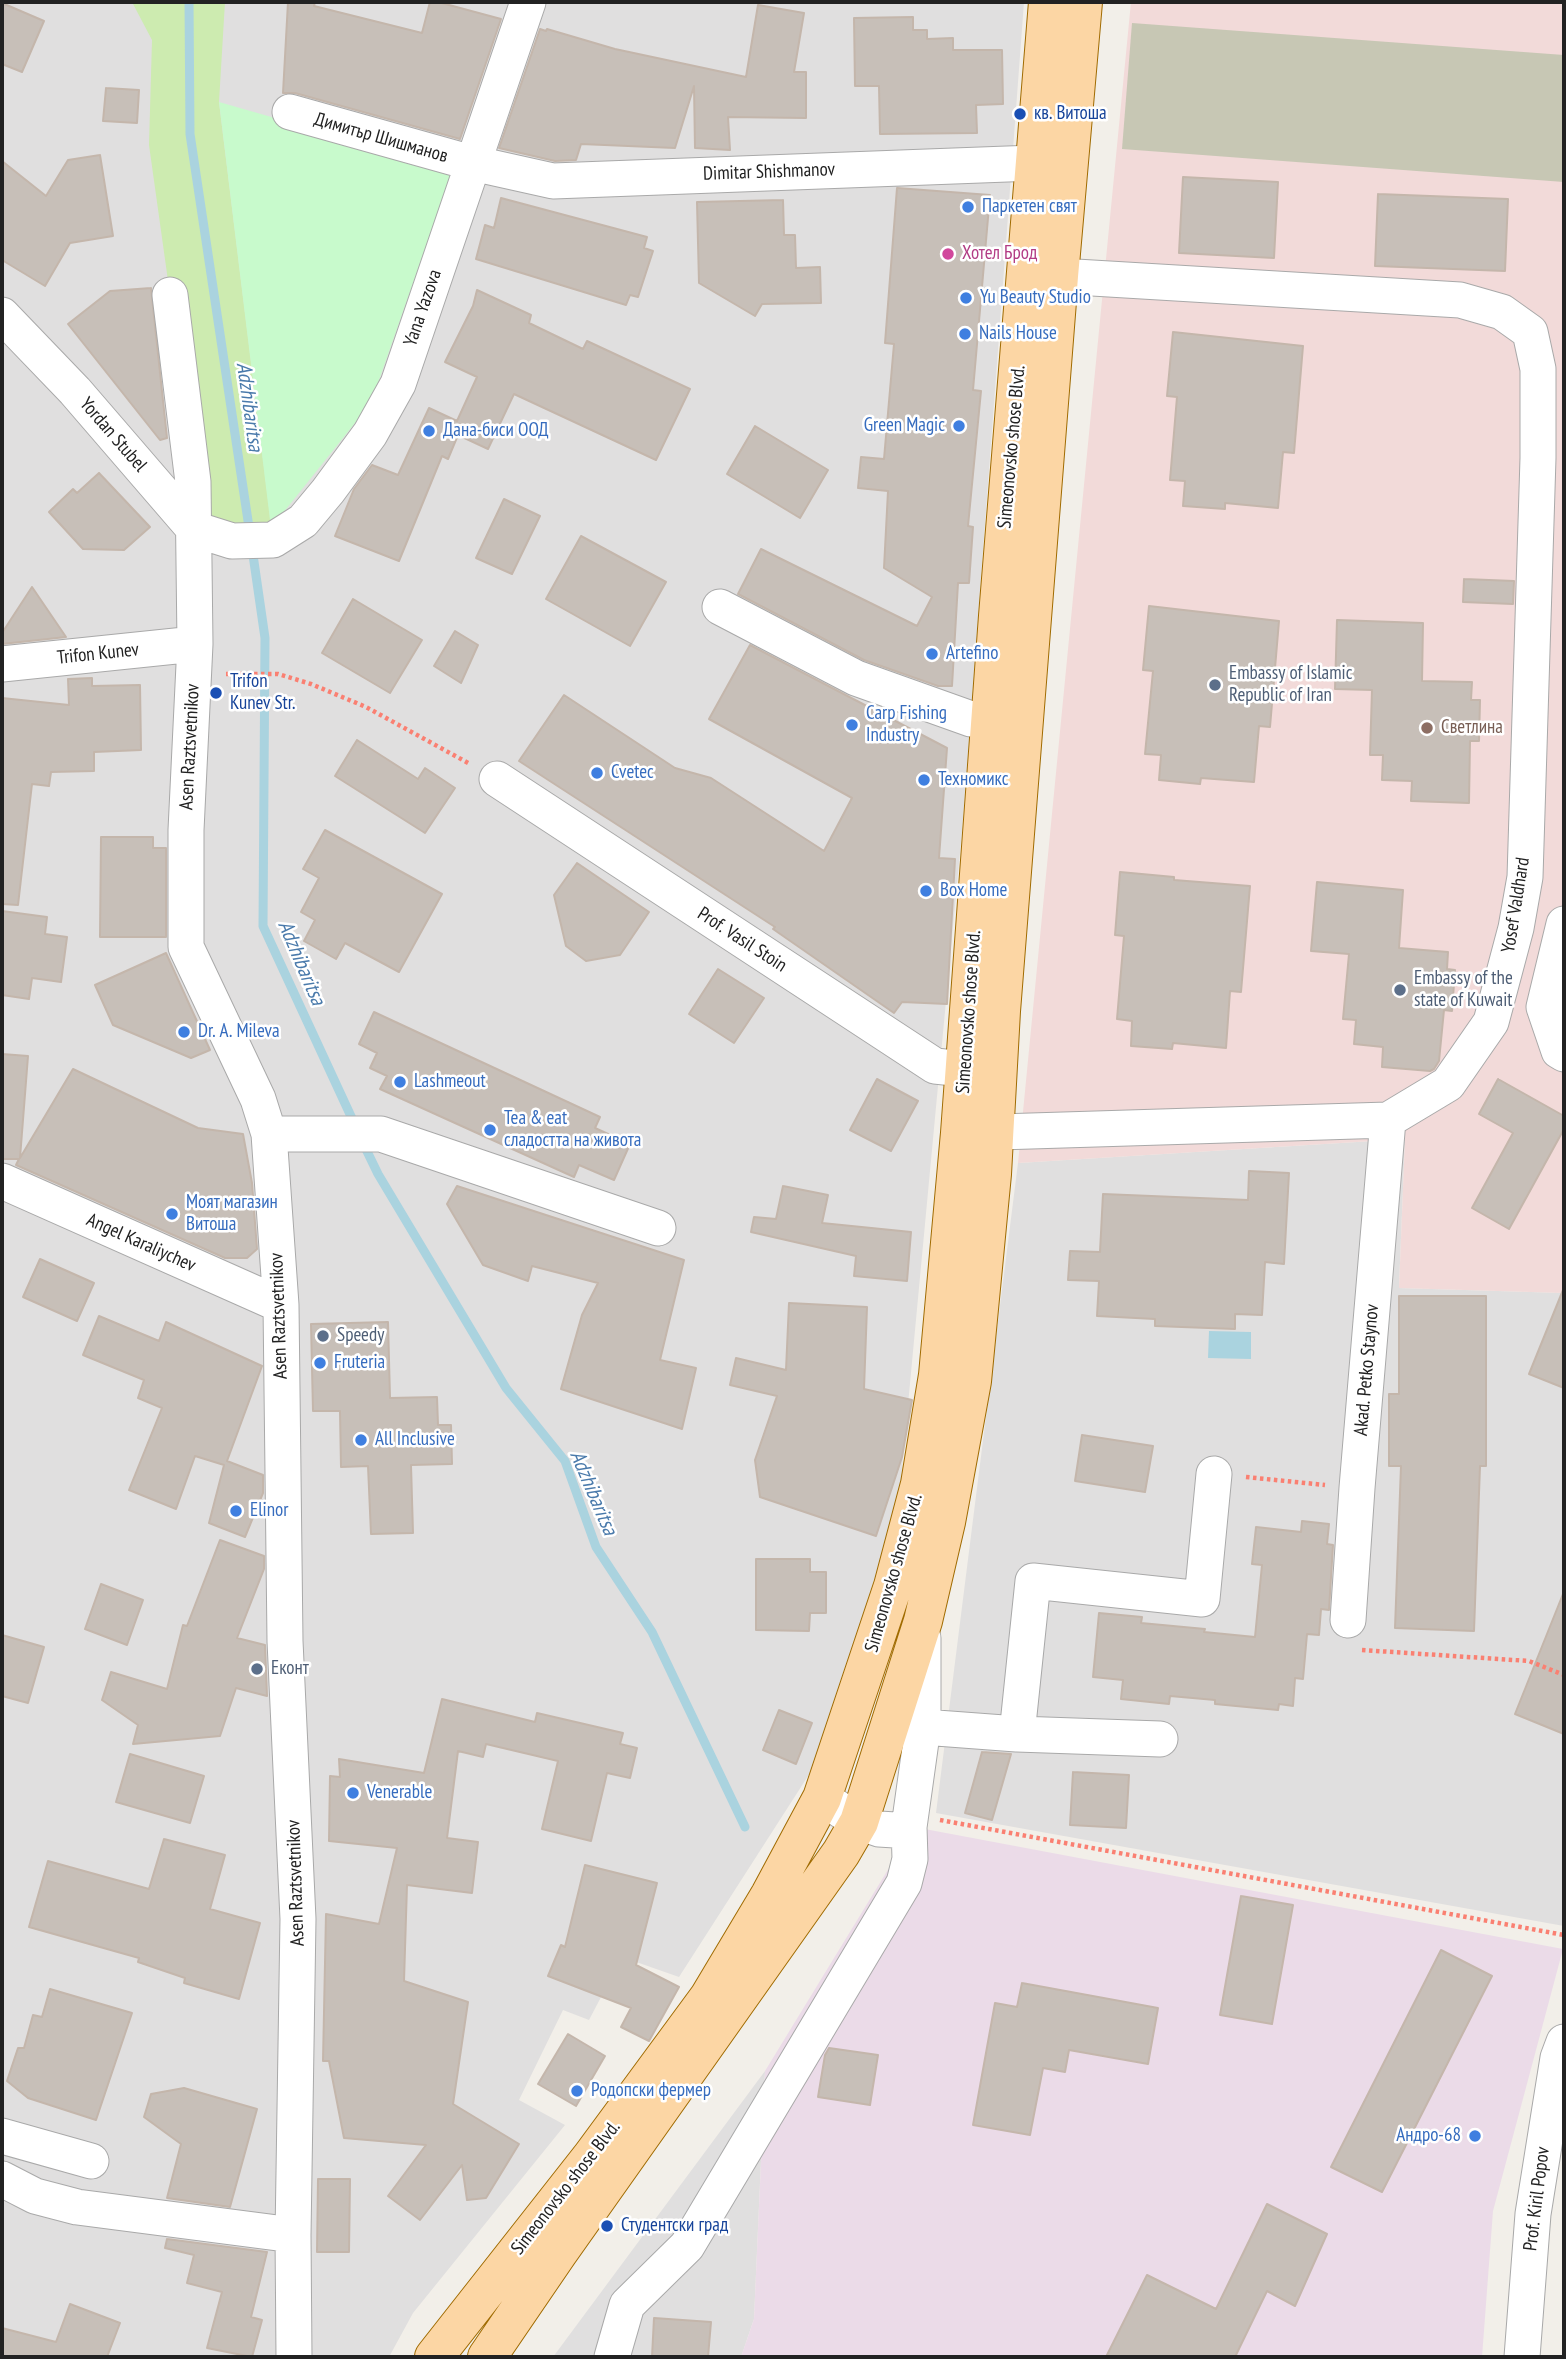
<!DOCTYPE html>
<meta charset="utf-8">
<style>
body{margin:0}
#map{position:relative;width:1566px;height:2359px;overflow:hidden;background:#f2efe9;font-family:"PT Sans Narrow",sans-serif}
canvas{display:block}
.frame{position:absolute;inset:0;border:4px solid #222;pointer-events:none}
</style>
<div id="map">
<canvas width="1566" height="2359"></canvas>
<div class="frame"></div>
</div>
<script>
const ctx = document.querySelector('canvas').getContext('2d');
ctx.lineJoin = 'round';
function fillPath(path, color) {
  ctx.fillStyle = color;
  ctx.fill(path, 'evenodd');
}
function poly(rows) {
  const path = new Path2D();
  for (const r of rows) {
    path.moveTo(r[0], r[1]);
    for (let i = 2; i < r.length; i += 2) path.lineTo(r[i], r[i + 1]);
  }
  return path;
}
function trace(path, color, width, dash) {
  ctx.strokeStyle = color;
  ctx.lineWidth = width;
  ctx.lineCap = dash ? 'butt' : 'round';
  ctx.setLineDash(dash || []);
  ctx.stroke(path);
}
function drawText(font, color, halo, rows, align = 'center') {
  ctx.font = font + ' "PT Sans Narrow",sans-serif';
  ctx.lineWidth = 5;
  ctx.setLineDash([]);
  ctx.textBaseline = 'middle';
  ctx.strokeStyle = halo;
  ctx.fillStyle = color;
  for (const [text, x, y, turn = 0] of rows) {
    ctx.save();
    ctx.translate(x, y);
    ctx.rotate((+turn || 0) * Math.PI / 180);
    ctx.textAlign = isNaN(turn) ? turn : align;
    if (halo) ctx.strokeText(text, 0, 0);
    ctx.fillText(text, 0, 0);
    ctx.restore();
  }
}
fillPath(poly([
 [2,2,1024,2,962,831,899,1500,817,1762,679,1977,622,1957,589,2020,563,2010,519,2100,565,2125,413,2313,389,2357,2,2357],
 [1405,1139,1399,1288,1564,1293,1564,1926,936,1813,1018,1163],
 [765,2071,754,2319,741,2357,553,2357]
]), '#e0dfdf');
fillPath(poly([
 [1131,2,1564,2,1564,1293,1399,1288,1405,1139,1018,1163]
]), '#f2dad9');
fillPath(poly([
 [914,1827,1563,1949,1493,2211,1482,2357,741,2357,754,2319,765,2071]
]), '#ebdbe8');
fillPath(poly([
 [1132,23,1564,55,1564,182,1122,149]
]), '#c7c7b4');
fillPath(poly([
 [132,2,225,2,219,102,273,540,194,529,170,295,149,145,152,40]
]), '#cdebb0');
fillPath(poly([
 [219,102,453,169,371,403,271,528]
]), '#c8facc');
fillPath(poly([
 [1209,1331,1251,1332,1251,1359,1208,1358]
]), '#aad3df');
trace(poly([
 [189,2,190,134,250,534],
 [252,548,265,638,263,926,355,1125],
 [362,1141,378,1174,506,1388,565,1461,596,1547,652,1632,745,1827]
]), '#aad3df', 9);
const building = poly([
 [288,2,315,2,314,6,422,33,430,2,438,2,501,19,460,139,295,93,283,93,288,2],
 [2,3,44,21,22,72,2,64,2,3],
 [758,5,804,13,794,72,806,72,806,118,728,117,730,150,695,148,694,86,675,148,581,144,576,160,555,161,499,148,540,29,546,31,547,29,615,49,746,77,758,5],
 [913,17,913,30,927,30,927,39,953,38,953,50,1002,50,1003,104,976,105,977,133,880,134,879,86,855,86,854,18,913,17],
 [106,88,139,90,137,123,103,121,106,88],
 [100,155,113,236,70,243,45,286,2,260,2,161,46,196,68,160,100,155],
 [1183,177,1278,182,1274,258,1179,253,1183,177],
 [897,188,990,195,973,390,981,391,968,526,973,527,969,583,958,583,952,686,938,686,864,660,738,594,761,549,917,626,932,597,884,568,888,491,858,488,861,457,884,459,894,344,885,343,897,188],
 [1378,194,1508,199,1505,271,1375,266,1378,194],
 [501,198,647,237,644,248,653,251,638,297,630,295,626,305,476,259,485,225,494,228,501,198],
 [783,200,784,235,795,235,796,268,820,267,821,303,762,304,755,316,699,283,697,202,783,200],
 [151,288,167,438,160,440,68,324,110,291,151,288],
 [477,290,531,315,529,323,583,349,587,341,690,389,656,460,514,394,488,449,458,435,448,459,442,456,399,561,335,536,354,489,372,465,398,475,429,408,457,421,477,377,445,362,473,306,477,290],
 [1173,332,1303,346,1294,453,1283,452,1278,508,1225,503,1225,509,1183,506,1185,481,1170,480,1177,397,1167,396,1173,332],
 [755,426,828,470,800,518,727,474,755,426],
 [99,473,150,527,124,550,83,549,49,512,73,489,77,493,99,473],
 [504,499,540,516,512,574,476,558,504,499],
 [581,536,666,582,630,646,546,599,581,536],
 [1464,579,1514,581,1513,604,1463,602,1464,579],
 [32,587,66,637,2,644,2,633,32,587],
 [353,599,422,640,390,693,322,653,353,599],
 [1149,606,1279,621,1270,727,1259,726,1254,782,1201,778,1200,784,1159,780,1161,755,1145,754,1153,671,1143,670,1149,606],
 [1337,620,1423,623,1422,681,1472,682,1471,700,1480,700,1479,741,1470,741,1469,803,1411,801,1412,781,1382,780,1383,755,1370,755,1372,690,1335,689,1337,620],
 [455,631,478,645,461,683,434,666,455,631],
 [750,645,947,748,939,858,955,859,947,1004,902,1002,894,1013,773,929,775,927,519,761,564,695,675,768,711,778,824,851,852,798,709,719,750,645],
 [92,678,92,686,140,685,141,750,94,752,94,771,51,772,49,786,32,784,18,905,2,904,2,698,69,705,68,679,92,678],
 [357,740,418,779,425,768,455,788,425,833,335,776,357,740],
 [325,830,442,894,399,972,345,943,336,959,304,941,315,920,301,912,319,878,303,869,325,830],
 [101,837,153,837,153,848,166,848,166,937,100,937,101,837],
 [577,863,649,912,620,955,586,961,566,946,554,895,577,863],
 [1120,872,1174,877,1174,880,1250,886,1241,992,1230,991,1226,1048,1173,1043,1172,1049,1131,1046,1132,1021,1117,1019,1124,936,1115,935,1120,872],
 [1317,882,1403,890,1399,948,1448,952,1447,969,1455,970,1452,1011,1444,1010,1439,1061,1434,1069,1430,1071,1382,1067,1383,1047,1354,1044,1356,1020,1343,1019,1349,954,1311,951,1317,882],
 [2,911,47,917,45,934,67,937,61,982,32,978,29,999,2,995,2,911],
 [166,953,210,1050,191,1058,113,1025,95,985,166,953],
 [718,969,764,998,734,1043,689,1014,718,969],
 [374,1012,600,1117,595,1128,630,1144,614,1180,579,1165,574,1177,380,1089,387,1076,370,1068,377,1053,359,1044,374,1012],
 [2,1054,28,1056,20,1158,73,1069,198,1128,243,1134,252,1183,257,1249,247,1258,225,1258,16,1165,19,1159,2,1159,2,1054],
 [877,1079,918,1101,891,1151,850,1130,877,1079],
 [1498,1079,1564,1116,1564,1129,1509,1229,1472,1208,1513,1133,1479,1114,1498,1079],
 [1249,1171,1289,1173,1284,1264,1265,1262,1262,1315,1235,1314,1235,1329,1155,1326,1155,1319,1097,1316,1099,1281,1068,1280,1070,1251,1100,1252,1103,1194,1248,1200,1249,1171],
 [457,1186,684,1260,660,1360,696,1368,682,1429,561,1389,582,1315,598,1283,532,1266,528,1281,483,1265,447,1204,457,1186],
 [783,1186,828,1195,822,1223,911,1232,907,1281,854,1276,856,1256,751,1232,754,1217,776,1219,783,1186],
 [40,1259,94,1283,77,1321,23,1297,40,1259],
 [1563,1290,1564,1290,1564,1388,1529,1374,1563,1290],
 [1399,1296,1486,1296,1486,1466,1480,1466,1474,1631,1395,1628,1401,1466,1389,1466,1389,1394,1399,1394,1399,1296],
 [789,1303,867,1307,864,1389,912,1400,902,1457,876,1536,760,1497,755,1460,777,1396,730,1385,736,1358,786,1370,789,1303],
 [99,1316,159,1341,166,1322,262,1366,227,1461,263,1475,263,1493,245,1537,209,1523,224,1465,195,1456,176,1509,129,1490,162,1408,138,1398,144,1380,83,1355,99,1316],
 [388,1322,390,1398,437,1397,438,1425,451,1425,452,1464,411,1465,413,1533,371,1534,368,1466,341,1467,340,1411,313,1411,311,1324,388,1322],
 [1082,1435,1153,1446,1145,1492,1075,1481,1082,1435],
 [1302,1521,1329,1524,1327,1544,1333,1545,1329,1610,1321,1609,1319,1635,1307,1634,1303,1679,1295,1678,1293,1706,1279,1704,1278,1710,1215,1704,1215,1700,1170,1696,1169,1704,1121,1699,1123,1680,1093,1677,1099,1613,1142,1617,1141,1623,1205,1629,1204,1632,1255,1637,1262,1565,1252,1564,1256,1527,1301,1532,1302,1521],
 [220,1540,264,1556,264,1569,237,1638,265,1645,267,1696,236,1688,220,1736,133,1744,138,1725,102,1700,111,1672,167,1689,183,1625,187,1626,220,1540],
 [756,1559,810,1559,810,1572,826,1572,826,1613,810,1613,809,1631,756,1630,756,1559],
 [101,1584,143,1600,127,1645,85,1629,101,1584],
 [1563,1594,1564,1594,1564,1734,1515,1714,1563,1594],
 [2,1635,44,1647,28,1703,2,1696,2,1635],
 [442,1699,535,1722,537,1713,623,1733,620,1744,637,1748,630,1778,607,1773,591,1841,542,1829,558,1761,486,1744,483,1757,458,1751,447,1838,478,1842,472,1893,407,1885,404,1981,468,2002,453,2104,519,2144,486,2198,467,2200,462,2165,420,2220,388,2196,426,2145,344,2138,329,2061,323,2061,326,1914,379,1924,397,1848,329,1841,330,1776,340,1777,339,1759,424,1773,442,1699],
 [779,1710,812,1723,796,1764,763,1750,779,1710],
 [982,1752,1011,1754,992,1820,965,1813,982,1752],
 [130,1754,204,1776,190,1823,116,1802,130,1754],
 [1073,1772,1129,1775,1126,1828,1070,1825,1073,1772],
 [164,1839,225,1855,210,1909,260,1923,239,1999,184,1983,185,1978,138,1962,139,1958,29,1927,48,1861,149,1889,164,1839],
 [585,1865,657,1883,636,1965,679,1987,649,2041,621,2027,631,2008,548,1976,561,1945,565,1947,585,1865],
 [1241,1896,1293,1905,1272,2024,1220,2015,1241,1896],
 [1441,1950,1492,1976,1382,2192,1331,2167,1441,1950],
 [1022,1983,1158,2008,1148,2064,1069,2050,1065,2072,1043,2068,1030,2135,973,2125,995,2003,1017,2007,1022,1983],
 [50,1989,132,2013,96,2120,28,2098,7,2081,18,2048,24,2048,33,2015,42,2017,50,1989],
 [568,2034,605,2056,576,2106,538,2084,568,2034],
 [829,2048,878,2055,870,2105,818,2097,825,2055,829,2048],
 [184,2088,257,2109,230,2207,167,2198,181,2144,144,2117,151,2094,184,2088],
 [318,2179,350,2179,349,2252,317,2252,318,2179],
 [1267,2204,1327,2234,1295,2306,1267,2291,1235,2357,1106,2357,1147,2275,1216,2309,1267,2204],
 [167,2239,267,2252,251,2317,262,2320,252,2357,207,2348,222,2292,187,2283,194,2255,165,2248,167,2239],
 [70,2304,120,2323,107,2357,2,2357,2,2328,56,2342,70,2304],
 [654,2318,711,2322,708,2357,652,2357,654,2318]
]);
fillPath(building, '#c7bfb8');
trace(building, '#c4b6ab', 2);
const minor = poly([
 [290,112,472,163,553,181,1061,162],
 [170,295,193,482,195,644,186,830,186,947,258,1099,269,1134,281,1305,285,1641,298,1919,293,2235,294,2357],
 [2,315,75,391,194,529,232,541,273,540,303,521,328,491,370,434,398,384,528,2],
 [720,607,856,678,971,719,991,722],
 [2,664,195,644],
 [497,779,935,1066,992,1072],
 [1564,924,1544,1007,1559,1051,1564,1054],
 [966,1133,1388,1120,1448,1084,1491,1022,1516,928,1525,877,1538,458,1538,369,1530,332,1502,312,1460,300,1059,276],
 [269,1134,381,1134,658,1228],
 [2,1181,281,1305],
 [1348,1620,1357,1488,1388,1120],
 [923,1727,1017,1734,1160,1739],
 [1017,1734,1033,1581,1202,1599,1214,1474],
 [822,1798,859,1822,879,1829,895,1830,909,1827],
 [2,2136,91,2161],
 [2,2179,35,2196,77,2207,293,2235],
 [612,2357,627,2305,687,2246,904,1883,910,1859,909,1827,923,1727,923,1638],
 [1522,2357,1533,2214,1558,2058,1564,2042]
]);
const major = poly([
 [434,2357,592,2156,709,1997,770,1895,822,1798,893,1586,920,1484,938,1375,960,1133,998,616,1048,2],
 [487,2357,558,2253,841,1853,859,1822,923,1621,946,1522,972,1381,992,1174,1001,1011,1059,276,1083,2]
]);
trace(minor, '#a9a9a9', 37);
trace(major, '#a06b00', 40);
trace(poly([
 [226,674,278,674,311,684,366,707,470,764],
 [1246,1477,1325,1485],
 [1362,1650,1529,1661,1564,1675],
 [940,1820,1564,1935]
]), '#fa8072', 4.5, [3.5, 3.5]);
trace(minor, '#fff', 35);
trace(major, '#fcd6a4', 38);
for (const [x, y, r, color] of [
 [1020,114,7,"#1a4fb4"],
 [968,207,7,"#3f7fe0"],
 [948,254,7,"#d1479c"],
 [966,298,7,"#3f7fe0"],
 [965,334,7,"#3f7fe0"],
 [959,426,7,"#3f7fe0"],
 [429,431,7,"#3f7fe0"],
 [932,654,7,"#3f7fe0"],
 [1215,685,7,"#5c6f8a"],
 [216,693,7,"#1a4fb4"],
 [852,725,7,"#3f7fe0"],
 [1427,728,7,"#8d6e63"],
 [597,773,7,"#3f7fe0"],
 [924,780,7,"#3f7fe0"],
 [926,891,7,"#3f7fe0"],
 [1400,990,7,"#5c6f8a"],
 [184,1032,7,"#3f7fe0"],
 [400,1082,7,"#3f7fe0"],
 [490,1130,7,"#3f7fe0"],
 [172,1214,7,"#3f7fe0"],
 [323,1336,7,"#5c6f8a"],
 [320,1363,7,"#3f7fe0"],
 [361,1440,7,"#3f7fe0"],
 [236,1511,7,"#3f7fe0"],
 [257,1669,7,"#5c6f8a"],
 [353,1793,7,"#3f7fe0"],
 [577,2091,7,"#3f7fe0"],
 [1475,2136,7,"#3f7fe0"],
 [607,2226,7,"#1a4fb4"]
]) {
  const dot = new Path2D();
  dot.arc(x, y, r, 0, 2 * Math.PI);
  ctx.fillStyle = color;
  ctx.fill(dot);
  trace(dot, '#fff', 2.5);
}
drawText('19px', '#164399', '#fff', [
 ["кв. Витоша",1034,114],
 ["Trifon",230,682],
 ["Kunev Str.",230,704],
 ["Студентски град",621,2226]
], 'left');
drawText('19px', '#222', '#fff', [
 ["Димитър Шишманов",381,138,16],
 ["Dimitar Shishmanov",769,172,-2],
 ["Yana Yazova",423,308,-71],
 ["Yordan Stubel",113,435,49],
 ["Simeonovsko shose Blvd.",1012,447,-85],
 ["Trifon Kunev",98,654,-6],
 ["Asen Raztsvetnikov",190,747,-87],
 ["Yosef Valdhard",1516,905,-81],
 ["Prof. Vasil Stoin",742,940,33],
 ["Simeonovsko shose Blvd.",969,1012,-86],
 ["Angel Karaliychev",141,1243,24],
 ["Asen Raztsvetnikov",279,1316,-92],
 ["Akad. Petko Staynov",1367,1370,-85],
 ["Simeonovsko shose Blvd.",894,1573,-74],
 ["Asen Raztsvetnikov",296,1883,-92],
 ["Simeonovsko shose Blvd.",566,2188,-52],
 ["Prof. Kiril Popov",1537,2199,-83]
]);
drawText('19px', '#366cbe', '#fff', [
 ["Паркетен свят",982,207],
 ["Yu Beauty Studio",980,298],
 ["Nails House",979,334],
 ["Green Magic",945,426,"right"],
 ["Дана-биси ООД",443,431],
 ["Artefino",946,654],
 ["Carp Fishing",866,714],
 ["Industry",866,736],
 ["Cvetec",611,773],
 ["Техномикс",938,780],
 ["Box Home",940,891],
 ["Dr. A. Mileva",198,1032],
 ["Lashmeout",414,1082],
 ["Tea & eat",504,1119],
 ["сладостта на живота",504,1141],
 ["Моят магазин",186,1203],
 ["Витоша",186,1225],
 ["Fruteria",334,1363],
 ["All Inclusive",375,1440],
 ["Elinor",250,1511],
 ["Venerable",367,1793],
 ["Родопски фермер",591,2091],
 ["Андро-68",1461,2136,"right"]
], 'left');
drawText('19px', '#b23c85', '#fff', [
 ["Хотел Брод",962,254]
], 'left');
drawText('19px', '#4e5e75', '#fff', [
 ["Embassy of Islamic",1229,674],
 ["Republic of Iran",1229,696],
 ["Embassy of the",1414,979],
 ["state of Kuwait",1414,1001],
 ["Speedy",337,1336],
 ["Еконт",271,1669]
], 'left');
drawText('19px', '#785e54', '#fff', [
 ["Светлина",1441,728]
], 'left');
drawText('italic 21px', '#4a7aab', '#fff', [
 ["Adzhibaritsa",249,407,82],
 ["Adzhibaritsa",301,963,67],
 ["Adzhibaritsa",593,1493,67]
]);
</script>
